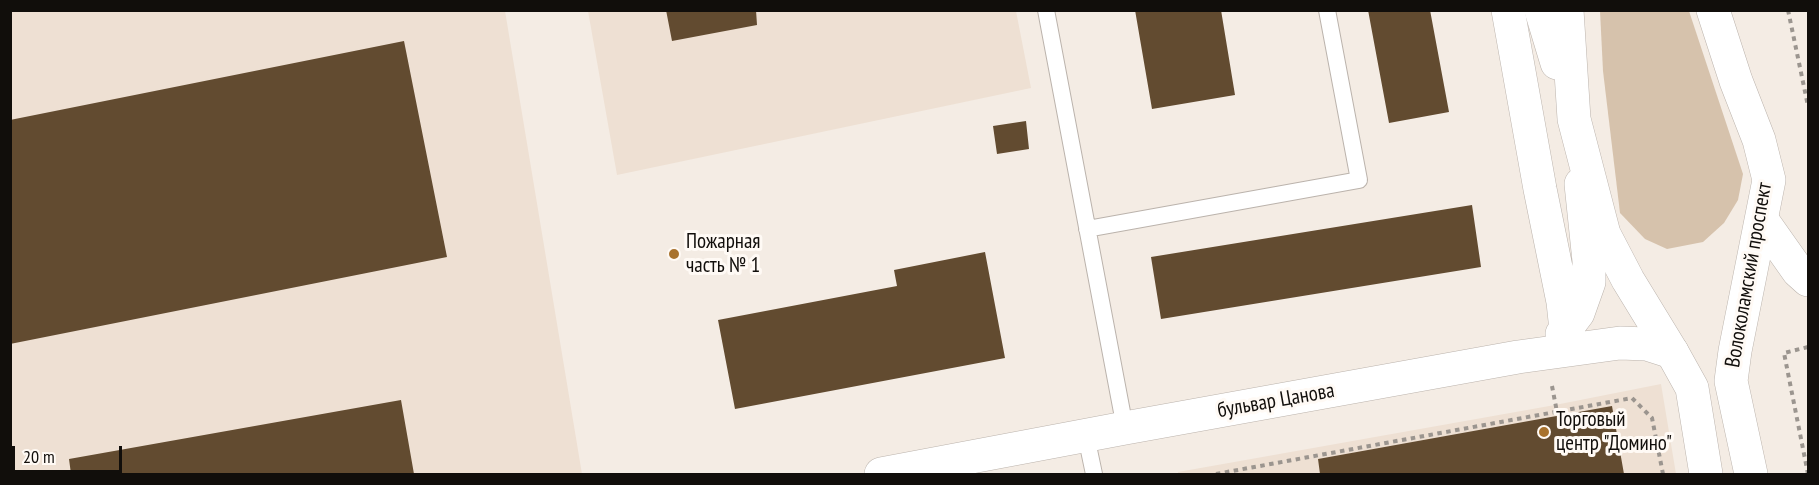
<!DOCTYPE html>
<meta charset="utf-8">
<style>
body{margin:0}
#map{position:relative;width:1819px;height:485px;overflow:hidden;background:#f4ece4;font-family:"PT Sans Narrow",sans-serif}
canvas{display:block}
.frame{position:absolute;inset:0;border:12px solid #110e0b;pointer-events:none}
.scale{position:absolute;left:12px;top:446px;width:110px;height:27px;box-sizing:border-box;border:3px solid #110e0b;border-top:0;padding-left:8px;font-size:18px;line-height:21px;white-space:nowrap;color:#110e0b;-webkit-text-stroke:4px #fffaf5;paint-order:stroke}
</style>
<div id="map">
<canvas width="1819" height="485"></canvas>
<div class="frame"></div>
<div class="scale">20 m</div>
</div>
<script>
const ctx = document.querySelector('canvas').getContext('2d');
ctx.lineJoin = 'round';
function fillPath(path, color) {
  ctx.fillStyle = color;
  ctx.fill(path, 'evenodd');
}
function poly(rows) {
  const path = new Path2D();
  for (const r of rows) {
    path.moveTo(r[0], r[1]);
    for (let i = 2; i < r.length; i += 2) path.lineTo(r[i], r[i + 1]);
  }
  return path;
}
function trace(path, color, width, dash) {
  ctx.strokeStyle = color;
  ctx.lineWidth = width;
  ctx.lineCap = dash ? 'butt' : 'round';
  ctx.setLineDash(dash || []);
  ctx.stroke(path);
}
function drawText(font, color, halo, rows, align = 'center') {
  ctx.font = font + ' "PT Sans Narrow",sans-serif';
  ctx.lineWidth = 6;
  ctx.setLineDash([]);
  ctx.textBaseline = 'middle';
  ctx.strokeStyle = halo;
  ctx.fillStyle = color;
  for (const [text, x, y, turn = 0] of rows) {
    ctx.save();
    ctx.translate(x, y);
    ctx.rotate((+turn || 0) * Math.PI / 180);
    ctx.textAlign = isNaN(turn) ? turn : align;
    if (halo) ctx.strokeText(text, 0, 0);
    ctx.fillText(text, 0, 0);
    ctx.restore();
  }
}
fillPath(poly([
 [10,11,505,11,582,474,11,474],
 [588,11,1016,11,1031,88,617,175],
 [1661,384,1676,474,1178,474,1178,472,1555,405]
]), '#eee0d3');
fillPath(poly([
 [1600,11,1689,11,1743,174,1738,200,1724,223,1703,242,1667,249,1645,239,1620,213,1603,71]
]), '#d6c2ac');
fillPath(poly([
 [666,10,756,10,757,25,672,41],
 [1135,10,1221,10,1235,95,1152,109],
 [1368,10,1430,10,1449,112,1389,123],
 [404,41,447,257,10,344,10,120],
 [1026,121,1029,149,997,154,993,126],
 [1472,205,1481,267,1161,319,1151,257],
 [985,252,1005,358,735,409,718,320,897,286,894,270],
 [401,400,414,474,71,474,69,459],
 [1612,406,1624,474,1320,474,1318,459]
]), '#624b30');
const lane = poly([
 [1046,10,1125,428],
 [1087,229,1359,180,1327,10],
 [1086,436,1094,474]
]);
const street = poly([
 [1762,220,1798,271,1808,280]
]);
const secondary = poly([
 [1508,10,1540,189,1563,302,1566,330],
 [1562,334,1578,313,1589,282,1589,261,1581,184],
 [881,474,1125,428,1518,357,1620,343,1647,344,1672,352]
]);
const primary = poly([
 [1541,10,1557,63],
 [1567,10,1574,119,1604,234,1628,280,1672,352,1692,388,1706,474],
 [1713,10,1736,81,1759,140,1769,180,1735,351,1731,381,1751,474]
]);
trace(lane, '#bbb3ac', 18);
trace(street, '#bbb3ac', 34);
trace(secondary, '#bbb3ac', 34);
trace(primary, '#bbb3ac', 34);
trace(poly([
 [1788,10,1808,106],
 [1808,347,1784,353,1808,474],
 [1552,386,1557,412],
 [1216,474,1632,398,1652,418,1663,474]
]), '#9b958f', 4, [4.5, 4.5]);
trace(lane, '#fff', 16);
trace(street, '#fff', 33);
trace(secondary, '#fff', 33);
trace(primary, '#fff', 33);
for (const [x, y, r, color] of [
 [674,254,6,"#a8722d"],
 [1544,432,6,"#a8722d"]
]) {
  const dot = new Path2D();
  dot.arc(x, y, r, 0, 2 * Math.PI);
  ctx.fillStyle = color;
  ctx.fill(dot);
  trace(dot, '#fffaf5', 2);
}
drawText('21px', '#110e0b', '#fffaf5', [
 ["Пожарная",686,242],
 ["часть № 1",686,266],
 ["Торговый",1556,420],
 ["центр \"Домино\"",1556,444]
], 'left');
drawText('21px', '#110e0b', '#fffaf5', [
 ["Волоколамский проспект",1749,275,-80],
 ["бульвар Цанова",1276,401,-10]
]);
</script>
